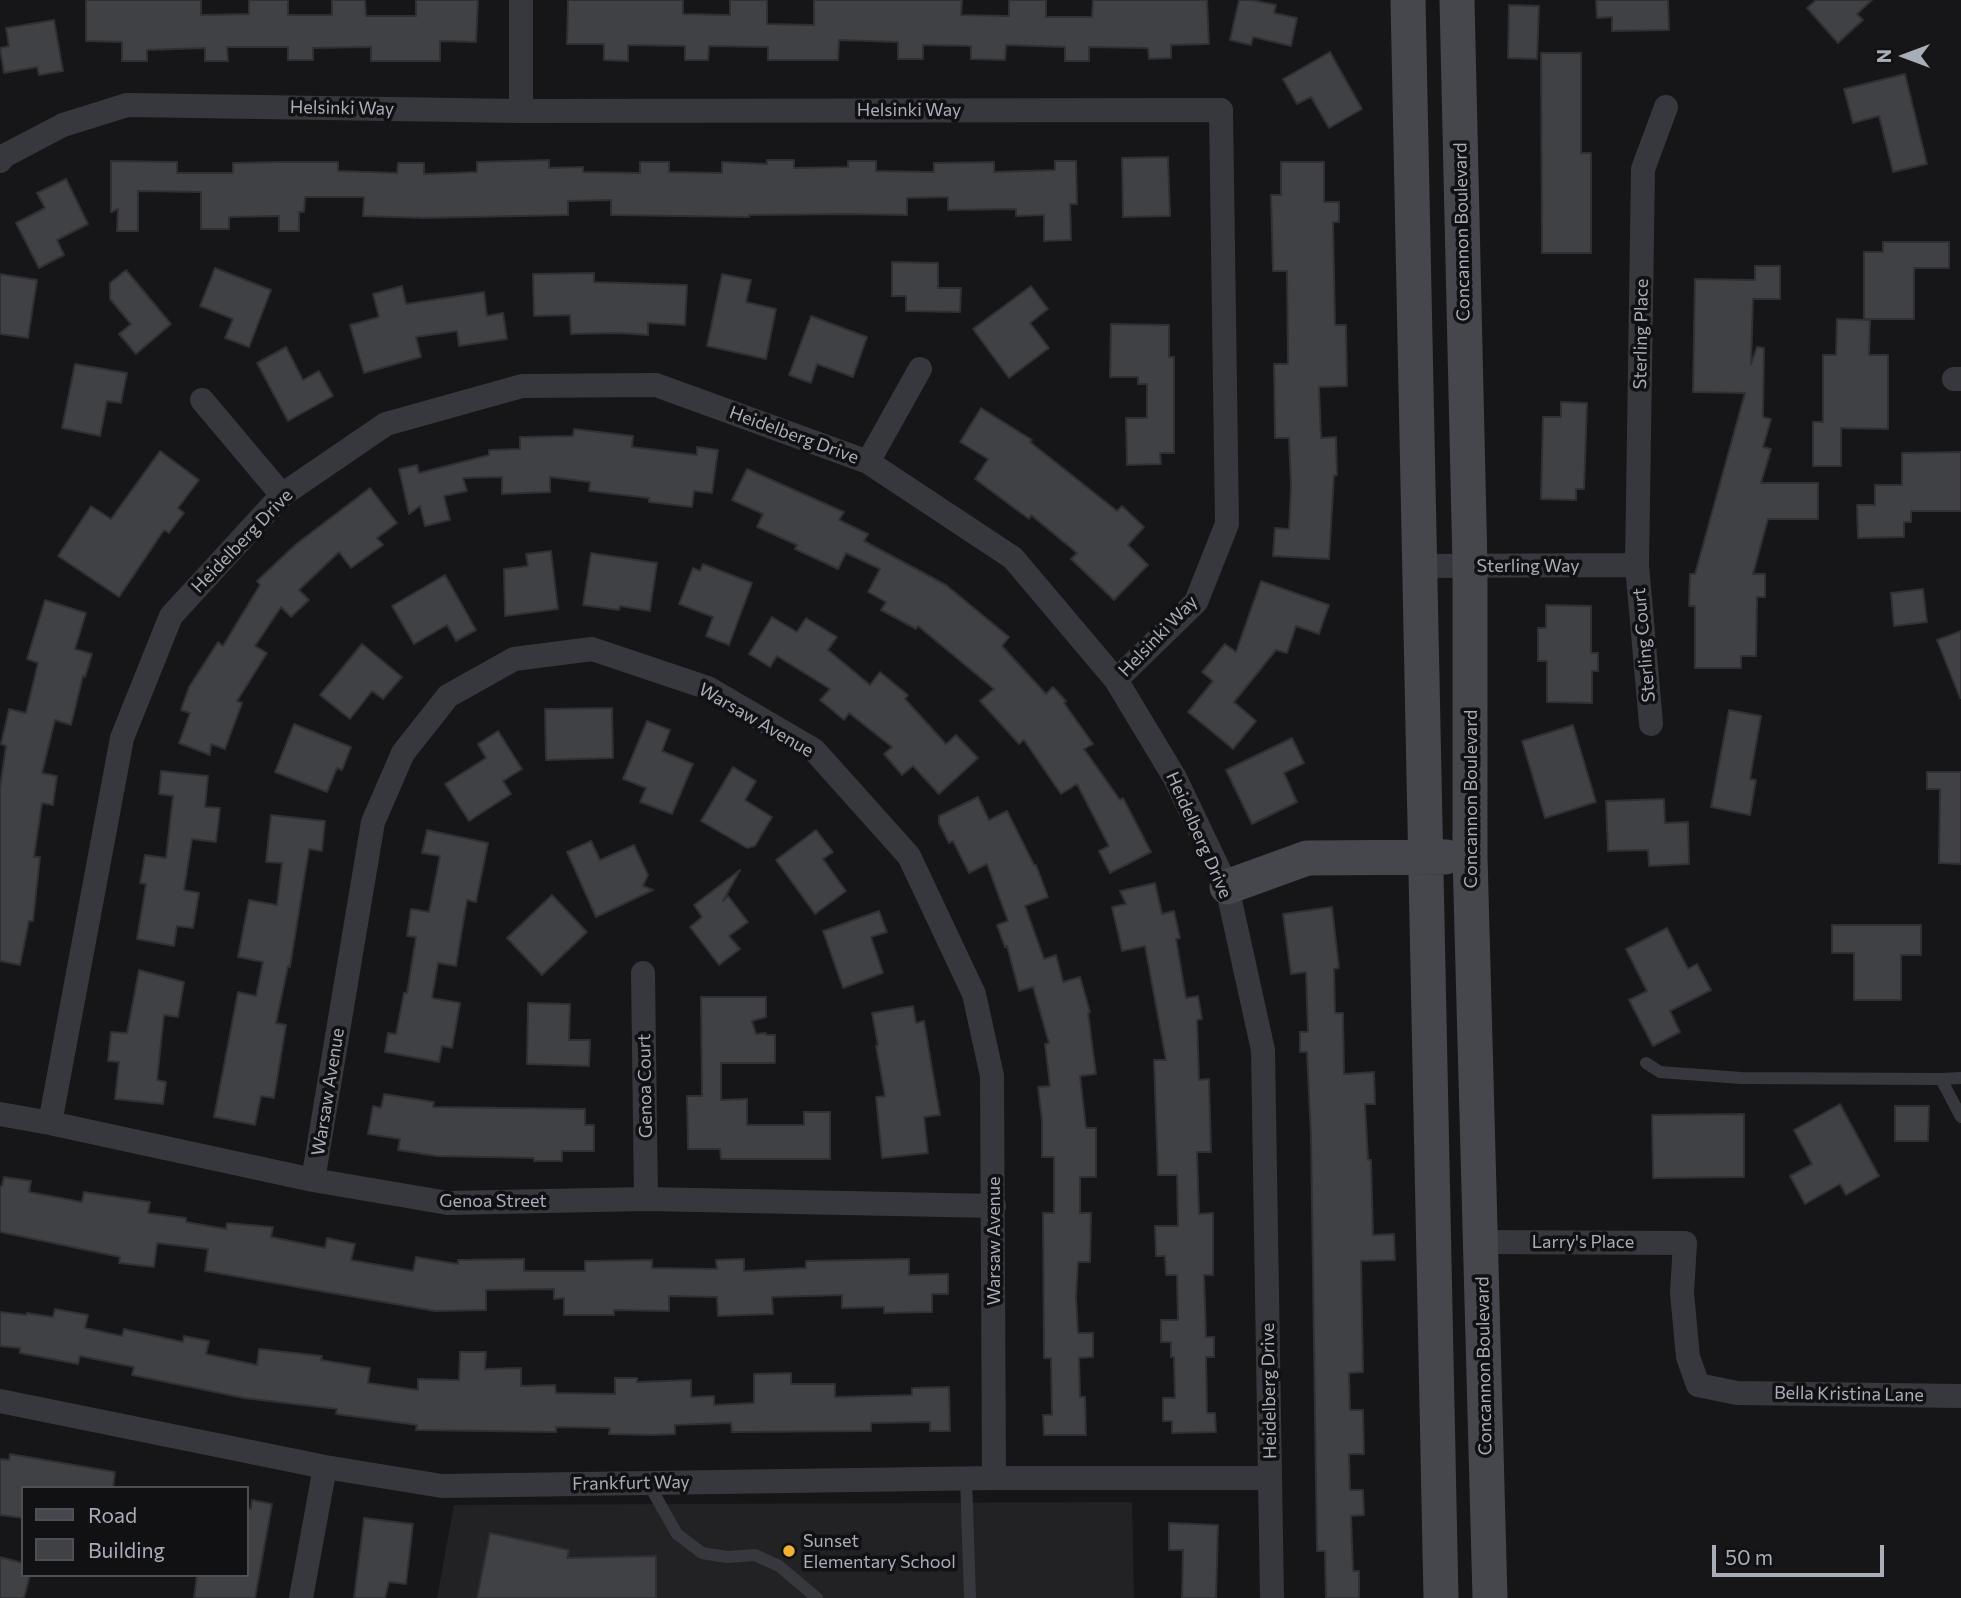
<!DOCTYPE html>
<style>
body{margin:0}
#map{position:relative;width:1961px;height:1598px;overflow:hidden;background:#161618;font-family:Commissioner,sans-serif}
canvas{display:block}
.legend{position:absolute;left:21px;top:1486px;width:228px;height:91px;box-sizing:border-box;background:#111113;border:2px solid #4d4f55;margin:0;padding:9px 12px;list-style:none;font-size:21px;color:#a8adb8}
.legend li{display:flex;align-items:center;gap:14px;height:35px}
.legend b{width:35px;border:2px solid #4d4f55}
.north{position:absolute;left:1870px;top:21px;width:70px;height:70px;-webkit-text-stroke:5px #111113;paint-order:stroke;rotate:270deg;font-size:19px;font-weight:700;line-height:28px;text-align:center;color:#a8adb8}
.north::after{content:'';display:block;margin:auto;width:24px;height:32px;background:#a8adb8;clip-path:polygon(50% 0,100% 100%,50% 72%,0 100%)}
.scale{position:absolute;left:1712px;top:1545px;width:172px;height:32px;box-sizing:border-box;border:4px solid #a8adb8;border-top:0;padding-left:9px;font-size:21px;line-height:24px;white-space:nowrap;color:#a8adb8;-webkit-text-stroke:5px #111113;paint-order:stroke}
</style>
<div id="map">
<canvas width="1961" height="1598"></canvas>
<ul class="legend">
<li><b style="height:9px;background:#45474d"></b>Road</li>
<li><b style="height:19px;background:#404145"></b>Building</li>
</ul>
<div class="north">N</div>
<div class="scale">50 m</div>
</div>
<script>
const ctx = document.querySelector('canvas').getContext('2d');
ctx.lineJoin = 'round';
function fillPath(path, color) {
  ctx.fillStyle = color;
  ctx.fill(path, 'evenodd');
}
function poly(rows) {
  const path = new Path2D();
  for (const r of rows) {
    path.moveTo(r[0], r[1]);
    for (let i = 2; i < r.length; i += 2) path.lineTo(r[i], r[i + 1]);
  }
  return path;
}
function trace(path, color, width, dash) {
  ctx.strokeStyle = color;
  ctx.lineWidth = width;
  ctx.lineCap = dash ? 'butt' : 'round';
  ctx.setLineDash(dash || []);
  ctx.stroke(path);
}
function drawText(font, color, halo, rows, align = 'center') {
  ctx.font = font + ' Commissioner,sans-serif';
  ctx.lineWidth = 7;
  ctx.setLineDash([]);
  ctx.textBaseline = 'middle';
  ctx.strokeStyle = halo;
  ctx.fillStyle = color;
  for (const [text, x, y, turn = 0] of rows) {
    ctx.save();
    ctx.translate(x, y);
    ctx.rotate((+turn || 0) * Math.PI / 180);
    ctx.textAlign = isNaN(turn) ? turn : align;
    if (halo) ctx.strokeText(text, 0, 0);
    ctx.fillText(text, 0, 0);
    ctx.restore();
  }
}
fillPath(poly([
 [1132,1502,1134,1598,437,1598,454,1505]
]), '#222225');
const building = poly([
 [86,0,201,0,201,15,249,14,249,0,288,0,288,15,332,15,332,0,365,0,366,16,416,16,416,0,478,0,476,42,440,41,440,61,371,61,371,47,313,48,313,60,288,60,288,47,227,47,228,61,205,61,205,48,147,50,147,61,122,61,122,42,86,41,86,0],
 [568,0,683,0,683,14,730,15,730,0,767,0,767,24,814,25,814,0,962,0,961,15,1009,16,1009,0,1046,0,1046,17,1092,17,1093,0,1207,0,1209,44,1171,45,1171,58,1149,59,1148,48,1089,47,1089,61,1065,61,1065,47,1006,45,1005,60,971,59,971,46,923,45,923,59,898,59,898,42,839,40,838,60,768,60,768,47,709,46,708,60,685,60,685,46,628,45,628,61,604,60,604,44,567,44,568,0],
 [1239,0,1252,0,1276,5,1274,13,1297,18,1291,46,1253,37,1251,45,1230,40,1239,0],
 [1596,0,1668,0,1669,30,1612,31,1612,17,1597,18,1596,0],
 [1816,0,1872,0,1857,14,1863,20,1838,43,1807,8,1816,0],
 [1509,5,1539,6,1537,59,1508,58,1509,5],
 [54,20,63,71,39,75,37,67,4,73,0,48,9,46,6,28,54,20],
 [1330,52,1362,109,1329,128,1311,97,1297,104,1283,79,1330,52],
 [1541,53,1581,53,1581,153,1591,153,1591,253,1542,253,1541,53],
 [1905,74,1927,164,1893,172,1879,116,1853,123,1844,89,1905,74],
 [1168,157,1170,216,1123,217,1122,158,1168,157],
 [549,160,549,168,583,167,583,172,640,173,640,162,669,162,669,172,722,173,722,162,767,164,767,160,794,160,794,168,848,167,848,161,876,161,876,171,934,172,934,163,994,162,994,172,1055,170,1055,161,1076,161,1077,204,1070,204,1071,240,1044,241,1044,215,1016,216,1016,209,948,210,948,197,907,198,907,215,848,214,749,215,749,217,611,215,611,200,568,201,568,215,423,218,363,216,364,197,305,197,304,212,299,212,299,231,279,231,279,216,229,217,229,229,201,229,201,192,138,191,138,231,117,231,118,209,111,212,111,161,177,162,177,173,233,173,233,163,279,162,338,162,338,171,397,173,398,163,424,163,424,174,477,172,477,162,549,160],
 [1281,162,1324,162,1324,202,1339,202,1339,222,1333,222,1335,325,1346,325,1347,386,1319,387,1321,438,1336,437,1337,475,1334,476,1329,559,1273,556,1275,528,1289,529,1291,486,1289,438,1275,438,1274,364,1288,364,1287,271,1273,271,1271,195,1281,195,1281,162],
 [66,179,88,224,57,240,64,255,39,268,16,223,45,208,37,193,66,179],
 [1883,242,1949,242,1949,268,1914,268,1914,319,1864,319,1864,252,1883,252,1883,242],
 [892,262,938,263,938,288,961,288,960,312,906,311,906,296,892,296,892,262],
 [1755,266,1780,266,1780,299,1753,299,1751,364,1757,347,1764,348,1763,417,1771,419,1763,447,1771,449,1761,483,1818,483,1818,519,1768,519,1753,574,1765,574,1765,597,1757,597,1756,656,1741,656,1741,668,1695,668,1695,606,1689,606,1690,574,1695,574,1745,393,1693,392,1695,279,1755,280,1755,266],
 [215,268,271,290,249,347,225,338,233,319,200,306,215,268],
 [126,270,171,324,136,354,119,334,131,324,110,299,110,283,126,270],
 [594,273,594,282,687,285,685,325,648,323,648,335,618,333,571,334,570,315,534,316,533,274,594,273],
 [0,274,37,280,28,338,0,334,0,274],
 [722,274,751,280,746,302,776,309,766,359,707,346,722,274],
 [402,286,406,304,484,292,487,316,503,313,507,339,459,346,457,331,416,337,421,357,364,373,350,325,379,317,373,294,402,286],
 [1031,286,1048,309,1030,323,1049,348,1009,378,973,329,1031,286],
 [811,316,867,337,853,377,817,364,811,383,789,375,811,316],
 [1837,319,1870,320,1869,355,1888,355,1888,429,1841,428,1841,466,1813,466,1813,422,1823,422,1823,355,1836,355,1837,319],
 [1111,324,1169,325,1169,357,1174,357,1174,453,1160,453,1161,464,1127,465,1126,418,1147,418,1147,384,1138,384,1138,377,1110,377,1111,324],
 [286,347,303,380,319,371,333,396,288,421,257,363,286,347],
 [75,364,127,373,121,403,107,401,100,436,62,428,75,364],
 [1561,402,1587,403,1584,489,1576,489,1576,500,1541,499,1543,417,1561,417,1561,402],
 [981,408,1032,440,1030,442,1117,511,1122,506,1144,527,1128,545,1148,565,1114,600,1071,559,1077,553,1031,515,1029,519,975,479,988,459,960,442,981,408],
 [574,429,633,436,632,447,697,455,697,447,718,450,712,493,694,491,692,507,649,502,649,498,589,491,590,482,550,477,550,492,502,494,502,477,463,478,467,491,444,496,450,520,425,526,420,506,409,514,399,469,417,465,419,473,489,455,489,450,520,449,520,437,573,436,574,429],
 [160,451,199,480,178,508,184,513,169,533,164,530,119,597,58,556,91,506,111,519,160,451],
 [1961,452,1961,511,1911,511,1911,522,1904,522,1904,537,1858,538,1857,505,1875,505,1875,485,1902,485,1902,453,1961,452],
 [747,469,844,512,839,520,868,534,864,541,946,585,1009,637,1002,646,1046,694,1053,687,1066,701,1064,703,1093,744,1084,749,1120,800,1123,798,1151,852,1110,873,1099,851,1109,846,1077,784,1061,794,1024,740,1019,744,980,701,994,689,918,626,916,629,881,610,886,602,868,592,880,569,846,553,838,569,795,549,797,545,757,527,763,514,732,500,747,469],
 [370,488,397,523,377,538,383,545,351,568,339,552,299,590,309,600,291,617,281,607,255,646,267,653,237,701,242,703,225,749,211,744,210,755,179,743,190,713,181,710,189,687,218,642,223,646,260,585,257,581,295,545,370,488],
 [551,551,558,609,505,616,504,569,528,566,526,554,551,551],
 [591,553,657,563,650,611,620,606,619,610,583,605,591,553],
 [703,564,752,583,729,645,706,636,713,617,679,604,693,568,700,571,703,564],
 [445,575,476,630,456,641,447,625,414,644,392,606,445,575],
 [1261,581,1329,605,1319,634,1296,626,1287,653,1276,650,1234,702,1256,721,1233,749,1188,712,1213,681,1202,672,1225,644,1236,652,1261,581],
 [1923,589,1927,622,1894,626,1891,593,1923,589],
 [45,600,86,613,75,649,92,654,85,677,83,676,71,725,55,720,42,773,57,776,53,805,42,803,34,857,40,857,33,921,29,921,20,965,0,961,0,788,6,746,1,744,9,709,26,713,38,663,27,659,45,600],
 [1546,605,1591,606,1591,653,1598,653,1598,671,1592,671,1592,703,1547,702,1547,661,1538,661,1538,628,1546,628,1546,605],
 [772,617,797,632,806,618,837,637,828,650,870,685,880,672,908,695,905,699,946,744,956,735,978,758,939,794,913,766,902,775,884,754,892,747,849,713,844,720,820,700,830,689,777,656,770,667,749,654,772,617],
 [1961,631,1961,698,1960,698,1937,640,1961,631],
 [362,644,402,677,383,699,372,691,350,719,320,695,362,644],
 [612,708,613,758,546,760,545,709,612,708],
 [1729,710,1761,716,1750,779,1756,780,1750,815,1711,807,1729,710],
 [647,721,670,730,662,751,693,764,672,814,640,802,646,788,623,779,647,721],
 [294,724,351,747,342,770,337,768,327,792,275,772,294,724],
 [1573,725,1596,802,1545,818,1522,741,1573,725],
 [498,731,522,769,503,781,511,794,469,821,445,784,486,758,478,744,498,731],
 [1292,738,1304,763,1284,773,1297,802,1252,824,1226,770,1292,738],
 [733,767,756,781,745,800,772,817,755,846,747,848,701,821,733,767],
 [161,771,208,776,205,807,220,808,216,842,192,839,184,890,199,893,193,928,177,926,174,946,137,939,146,884,140,883,145,855,166,858,173,796,159,794,161,771],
 [1927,772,1961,772,1961,864,1939,863,1940,789,1927,789,1927,772],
 [978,797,989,820,1007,811,1034,865,1036,865,1048,897,1025,906,1044,959,1056,955,1063,982,1080,977,1090,1012,1088,1013,1096,1074,1080,1076,1086,1128,1096,1128,1096,1177,1080,1177,1080,1213,1091,1213,1090,1262,1078,1262,1076,1297,1078,1333,1093,1333,1093,1357,1079,1358,1080,1397,1085,1397,1086,1435,1044,1435,1043,1415,1052,1415,1051,1358,1044,1358,1043,1213,1054,1213,1054,1157,1042,1157,1042,1120,1038,1087,1050,1086,1045,1044,1049,1043,1033,987,1019,991,1007,946,1005,947,997,925,1008,921,987,864,969,873,953,841,949,843,939,823,939,816,978,797],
 [1664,799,1665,823,1688,822,1689,864,1649,866,1648,850,1608,851,1606,801,1664,799],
 [271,815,325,821,322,851,309,849,290,967,288,966,276,1023,286,1025,274,1098,261,1096,255,1125,214,1117,238,992,256,996,263,962,238,957,249,900,277,905,282,863,266,862,271,815],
 [427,830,488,843,476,902,467,900,456,966,438,963,432,998,460,1003,452,1048,442,1046,439,1062,385,1052,388,1033,396,1034,404,993,407,993,416,937,407,936,411,909,429,912,440,856,422,853,427,830],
 [816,830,833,852,823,859,846,891,815,914,776,860,816,830],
 [591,841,600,860,634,845,648,875,643,886,653,890,596,917,567,852,591,841],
 [740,870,723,901,728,896,748,922,729,936,740,949,719,965,690,927,702,917,694,905,740,870],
 [1155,883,1162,914,1174,911,1180,938,1176,939,1186,998,1198,996,1202,1019,1197,1020,1199,1080,1209,1079,1211,1152,1197,1152,1199,1214,1213,1213,1213,1275,1204,1275,1206,1337,1214,1337,1214,1357,1206,1357,1207,1413,1215,1413,1216,1432,1172,1433,1172,1421,1163,1421,1163,1398,1175,1398,1174,1357,1171,1357,1171,1342,1161,1342,1161,1320,1178,1320,1177,1275,1166,1275,1165,1256,1156,1256,1155,1226,1178,1226,1177,1175,1158,1175,1154,1060,1166,1060,1145,946,1122,951,1112,907,1126,904,1120,891,1155,883],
 [552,895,587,932,542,975,507,938,552,895],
 [1332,907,1339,968,1334,969,1335,1013,1343,1013,1344,1074,1374,1072,1375,1104,1365,1104,1368,1160,1371,1160,1373,1235,1394,1234,1395,1260,1361,1261,1363,1372,1349,1373,1350,1410,1363,1410,1364,1454,1349,1454,1350,1490,1363,1490,1364,1515,1351,1516,1353,1571,1359,1571,1359,1598,1326,1598,1325,1551,1317,1551,1311,1136,1307,1052,1300,1052,1300,1032,1308,1032,1306,972,1291,974,1283,914,1332,907],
 [879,911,887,932,871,937,883,973,843,988,823,931,879,911],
 [1832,925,1921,925,1921,955,1901,955,1901,1000,1854,1000,1854,953,1832,953,1832,925],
 [1667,928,1688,969,1697,964,1711,990,1670,1011,1680,1032,1653,1046,1629,1000,1647,991,1626,949,1667,928],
 [139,970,184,982,178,1017,164,1015,157,1080,166,1082,163,1104,115,1099,119,1062,108,1061,111,1032,127,1033,139,970],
 [701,997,766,997,766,1017,752,1021,756,1034,766,1033,766,1035,775,1035,775,1063,721,1063,721,1100,747,1099,747,1125,804,1125,804,1112,830,1112,830,1159,721,1159,720,1149,688,1149,687,1096,702,1096,701,997],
 [528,1003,570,1004,569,1040,590,1040,589,1066,527,1064,528,1003],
 [913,1006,916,1023,924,1021,940,1115,924,1117,928,1153,882,1158,876,1097,885,1096,876,1046,878,1045,872,1013,913,1006],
 [384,1094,434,1102,433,1107,585,1109,585,1125,594,1125,594,1151,562,1151,562,1161,534,1161,534,1158,436,1156,398,1150,400,1139,368,1134,373,1106,381,1108,384,1094],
 [1840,1104,1879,1176,1846,1195,1840,1184,1805,1204,1790,1176,1812,1164,1794,1130,1840,1104],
 [1895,1106,1929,1106,1928,1141,1895,1141,1895,1106],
 [1744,1114,1744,1177,1653,1178,1652,1115,1744,1114],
 [4,1177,31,1181,29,1192,82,1202,84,1192,150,1202,148,1213,186,1218,186,1222,226,1229,227,1223,273,1227,271,1237,325,1248,327,1238,355,1244,351,1260,413,1271,416,1257,458,1264,458,1260,524,1259,524,1271,585,1271,585,1261,652,1260,652,1268,717,1269,716,1260,744,1259,744,1271,806,1268,806,1261,909,1259,909,1275,948,1274,948,1294,932,1294,932,1312,884,1313,884,1307,842,1308,842,1295,772,1297,773,1314,718,1316,717,1297,669,1296,669,1311,614,1310,614,1315,564,1315,564,1298,554,1299,554,1289,486,1290,486,1310,435,1311,205,1271,208,1249,157,1243,154,1267,119,1263,120,1257,0,1232,0,1186,2,1186,4,1177],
 [55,1309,88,1315,85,1328,122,1336,124,1329,183,1342,184,1336,209,1341,206,1354,257,1365,259,1349,322,1356,321,1360,370,1368,368,1383,418,1390,418,1379,459,1380,460,1352,486,1352,485,1369,521,1368,521,1386,555,1385,556,1393,615,1394,615,1378,637,1378,637,1382,691,1380,691,1397,714,1396,714,1405,754,1403,754,1374,791,1373,791,1384,835,1384,835,1397,912,1395,912,1388,949,1387,950,1431,930,1431,930,1422,871,1423,871,1431,732,1432,731,1423,675,1425,675,1434,654,1435,609,1434,610,1428,556,1427,556,1432,416,1430,417,1425,336,1414,337,1409,244,1398,132,1375,134,1367,80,1356,78,1364,20,1353,20,1348,0,1346,0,1312,26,1315,27,1313,53,1317,55,1309],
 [10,1454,115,1472,113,1488,23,1488,23,1518,0,1515,0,1459,9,1460,10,1454],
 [252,1500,272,1504,255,1598,194,1598,197,1575,247,1575,247,1508,251,1509,252,1500],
 [364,1518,413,1524,406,1584,389,1582,385,1598,354,1598,364,1518],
 [1169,1523,1218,1525,1216,1598,1182,1598,1183,1550,1169,1550,1169,1523],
 [490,1533,569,1550,567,1558,656,1556,656,1598,477,1598,490,1533],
 [0,1557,23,1563,23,1575,30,1575,24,1598,0,1598,0,1557]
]);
fillPath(building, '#404145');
trace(building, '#303034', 2);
trace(poly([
 [1646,1063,1660,1072,1741,1078,1941,1079],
 [1961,1078,1941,1079,1961,1117],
 [966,1478,970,1598],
 [648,1483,677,1534,702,1553,727,1557,755,1555,779,1566,817,1598]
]), '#37383d', 12);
trace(poly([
 [521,0,521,111],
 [0,161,4,156,63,125,127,105,521,111,1221,110,1227,524,1196,602,1116,680],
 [1954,379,1961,379],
 [202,400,282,495],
 [868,462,920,369],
 [1420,566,1637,565],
 [1651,724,1637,565,1643,169,1666,107],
 [643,973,646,1199],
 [0,1114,50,1123,313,1180,448,1203,646,1199,994,1206],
 [50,1123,122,738,171,616,282,495,386,424,522,386,656,385,868,462,1013,558,1116,680,1175,778,1227,887,1263,1050,1272,1598],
 [313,1180,373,822,403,753,448,696,514,659,592,649,708,688,814,750,909,856,974,994,992,1076,994,1478],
 [1481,1242,1685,1243,1682,1293,1688,1357,1698,1385,1737,1393,1961,1396],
 [0,1401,325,1467,442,1486,994,1478,1270,1478],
 [301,1598,325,1467]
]), '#37383d', 24);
trace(poly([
 [1408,0,1441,1598],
 [1457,0,1470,566,1470,856,1490,1598],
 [1227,887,1307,858,1446,857]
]), '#45474d', 35);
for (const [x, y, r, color] of [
 [789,1551,7,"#f2b134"]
]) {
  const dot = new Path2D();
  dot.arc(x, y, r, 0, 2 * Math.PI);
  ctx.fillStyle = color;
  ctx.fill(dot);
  trace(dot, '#111113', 2.5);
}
drawText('18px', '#a8adb8', '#111113', [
 ["Helsinki Way",342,108,1],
 ["Helsinki Way",909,110],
 ["Concannon Boulevard",1462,232,-91],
 ["Sterling Place",1641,334,-89],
 ["Heidelberg Drive",794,435,20],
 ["Heidelberg Drive",242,541,-46],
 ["Sterling Way",1528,566],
 ["Helsinki Way",1158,636,-46],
 ["Sterling Court",1644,645,-95],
 ["Warsaw Avenue",756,720,30],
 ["Concannon Boulevard",1471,799,-90],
 ["Heidelberg Drive",1199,835,66],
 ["Genoa Court",645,1086,-91],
 ["Warsaw Avenue",328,1092,-81],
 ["Genoa Street",493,1201],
 ["Warsaw Avenue",994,1241,-90],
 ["Larry's Place",1583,1242],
 ["Concannon Boulevard",1484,1366,-91],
 ["Heidelberg Drive",1269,1391,-91],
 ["Bella Kristina Lane",1849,1394,1],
 ["Frankfurt Way",631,1483,-1]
]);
drawText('18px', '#a8adb8', '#111113', [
 ["Sunset",803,1541],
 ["Elementary School",803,1562]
], 'left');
</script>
